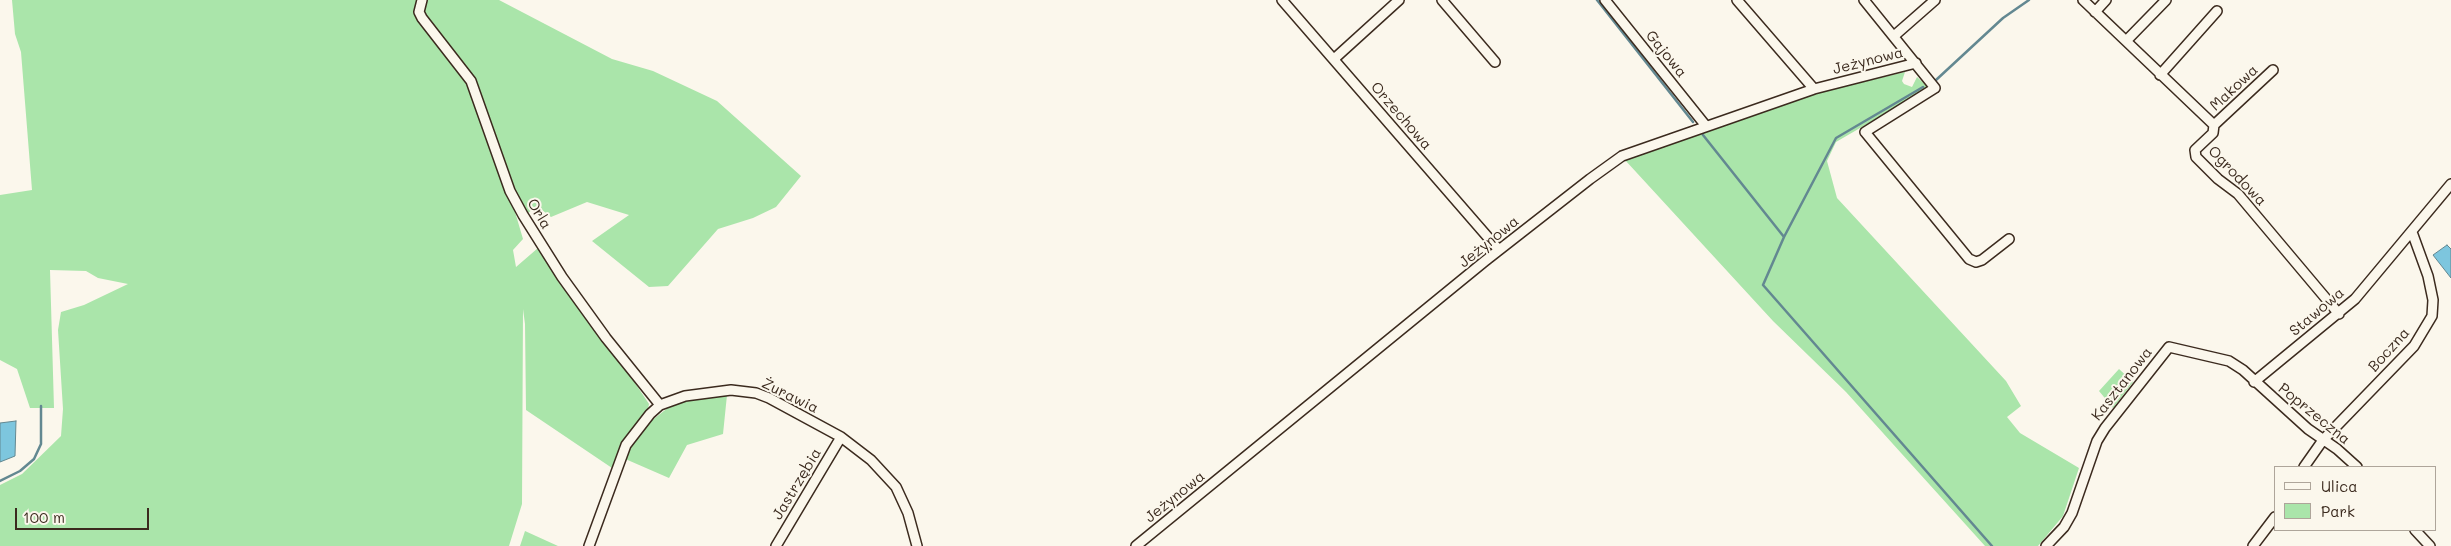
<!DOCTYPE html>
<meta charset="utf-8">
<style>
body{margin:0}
#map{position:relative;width:2451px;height:546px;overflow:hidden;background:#fbf7ec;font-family:Mali,sans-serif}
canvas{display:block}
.legend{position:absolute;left:2274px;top:466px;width:162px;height:65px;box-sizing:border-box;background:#fbf7ec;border:1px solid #aea59a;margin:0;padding:6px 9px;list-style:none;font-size:15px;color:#3b2a1e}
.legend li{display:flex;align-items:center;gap:10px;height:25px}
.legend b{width:25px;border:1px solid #aea59a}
.scale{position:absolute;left:15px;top:508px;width:134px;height:22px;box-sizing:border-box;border:2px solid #3b2a1e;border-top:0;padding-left:6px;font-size:15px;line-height:18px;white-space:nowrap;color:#3b2a1e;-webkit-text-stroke:4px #fbf7ec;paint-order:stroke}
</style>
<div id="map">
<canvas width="2451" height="546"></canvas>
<ul class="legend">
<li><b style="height:6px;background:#fbf7ec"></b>Ulica</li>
<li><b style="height:14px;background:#aae5aa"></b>Park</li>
</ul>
<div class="scale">100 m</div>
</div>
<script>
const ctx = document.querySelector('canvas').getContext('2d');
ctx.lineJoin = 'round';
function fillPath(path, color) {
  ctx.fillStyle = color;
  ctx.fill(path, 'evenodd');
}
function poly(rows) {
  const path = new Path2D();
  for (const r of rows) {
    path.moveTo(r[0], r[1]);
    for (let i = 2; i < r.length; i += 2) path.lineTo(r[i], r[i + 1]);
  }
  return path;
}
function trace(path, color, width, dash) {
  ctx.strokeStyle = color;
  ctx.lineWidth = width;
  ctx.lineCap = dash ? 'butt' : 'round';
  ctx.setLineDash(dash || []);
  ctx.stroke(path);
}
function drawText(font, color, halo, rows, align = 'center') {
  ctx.font = font + ' Mali,sans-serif';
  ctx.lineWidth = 4;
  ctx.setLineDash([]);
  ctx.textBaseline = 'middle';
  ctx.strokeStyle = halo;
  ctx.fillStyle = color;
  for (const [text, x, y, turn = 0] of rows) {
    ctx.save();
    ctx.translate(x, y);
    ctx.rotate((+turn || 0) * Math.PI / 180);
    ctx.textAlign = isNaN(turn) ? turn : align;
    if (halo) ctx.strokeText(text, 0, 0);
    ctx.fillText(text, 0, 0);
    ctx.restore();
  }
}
fillPath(poly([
 [12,0,499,0,612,59,653,71,717,101,801,176,776,207,753,218,718,229,668,286,649,287,592,241,629,215,587,202,551,217,537,206,528,213,513,205,523,239,513,250,516,267,538,248,583,314,627,371,649,404,648,409,621,443,612,468,526,410,525,324,523,309,522,504,509,546,0,546,0,485,22,474,61,436,63,409,58,330,61,312,84,305,128,284,98,278,86,271,50,270,54,408,30,408,17,369,0,360,0,195,32,190,21,52,15,34],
 [1905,72,1902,81,1904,84,1912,87,1917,77,1929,88,1836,142,1827,161,1837,198,2006,381,2021,406,2007,417,2020,433,2079,468,2063,516,2038,546,1985,546,1846,392,1773,321,1625,160,1653,148,1817,93],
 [2119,369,2133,382,2113,408,2099,391],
 [727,395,723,434,687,445,669,478,623,458,642,428,669,407,687,400],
 [525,531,558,546,520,546]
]), '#aae5aa');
const water = poly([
 [2447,245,2451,249,2451,278,2433,255,2447,245],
 [16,421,15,456,0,462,0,423,16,421]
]);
fillPath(water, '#7dc6de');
trace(water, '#638891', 1);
trace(poly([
 [1597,0,1693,122],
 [1936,80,2003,18,2029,0],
 [1923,87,1836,138,1784,237,1763,285,1992,546],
 [1703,135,1784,237],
 [0,481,20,471,34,459,41,444,41,406]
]), '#638891', 2.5);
const minor = poly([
 [422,0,419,12,422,18,471,81,510,191,523,215,562,277,606,338,660,405],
 [1282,0,1499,250],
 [1442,0,1495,62],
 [1605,0,1706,126],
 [1737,0,1814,89],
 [1864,0,1935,88,1865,132,1969,259,1976,262,1982,260,2009,239],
 [2083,0,2214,125,2213,133,2195,150,2196,157,2218,179,2238,194,2339,314],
 [2095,12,2106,0],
 [1894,36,1935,0],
 [2127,40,2166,0],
 [1334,59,1399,0],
 [2160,75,2217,11],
 [2214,125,2273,70],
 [2254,382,2355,299,2451,184],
 [2304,467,2323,440,2414,346,2432,316,2433,300,2428,276,2412,232],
 [2415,530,2430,546],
 [589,546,626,445,650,414,660,405,685,396,731,390,756,393,769,398,841,437,871,460,896,487,908,513,917,546],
 [776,546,841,437],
 [1136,546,1485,261,1590,179,1622,156,1814,89,1916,63],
 [2046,546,2064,527,2072,513,2097,441,2105,428,2169,347,2229,361,2243,370,2308,429,2337,449,2357,467],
 [2253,546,2275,517]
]);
trace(minor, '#3b2a1e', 12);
trace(minor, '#fbf7ec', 9);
drawText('15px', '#3b2a1e', '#fbf7ec', [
 ["Gajowa",1666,54,51],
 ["Jeżynowa",1868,61,-14],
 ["Makowa",2234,88,-43],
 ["Orzechowa",1401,116,49],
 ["Ogrodowa",2237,176,46],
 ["Orla",539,214,59],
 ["Jeżynowa",1489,242,-39],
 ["Stawowa",2317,312,-40],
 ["Boczna",2389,350,-48],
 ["Kasztanowa",2122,384,-52],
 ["Żurawia",790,396,26],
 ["Poprzeczna",2314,414,39],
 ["Jastrzębia",797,484,-59],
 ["Jeżynowa",1175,497,-39]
]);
</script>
